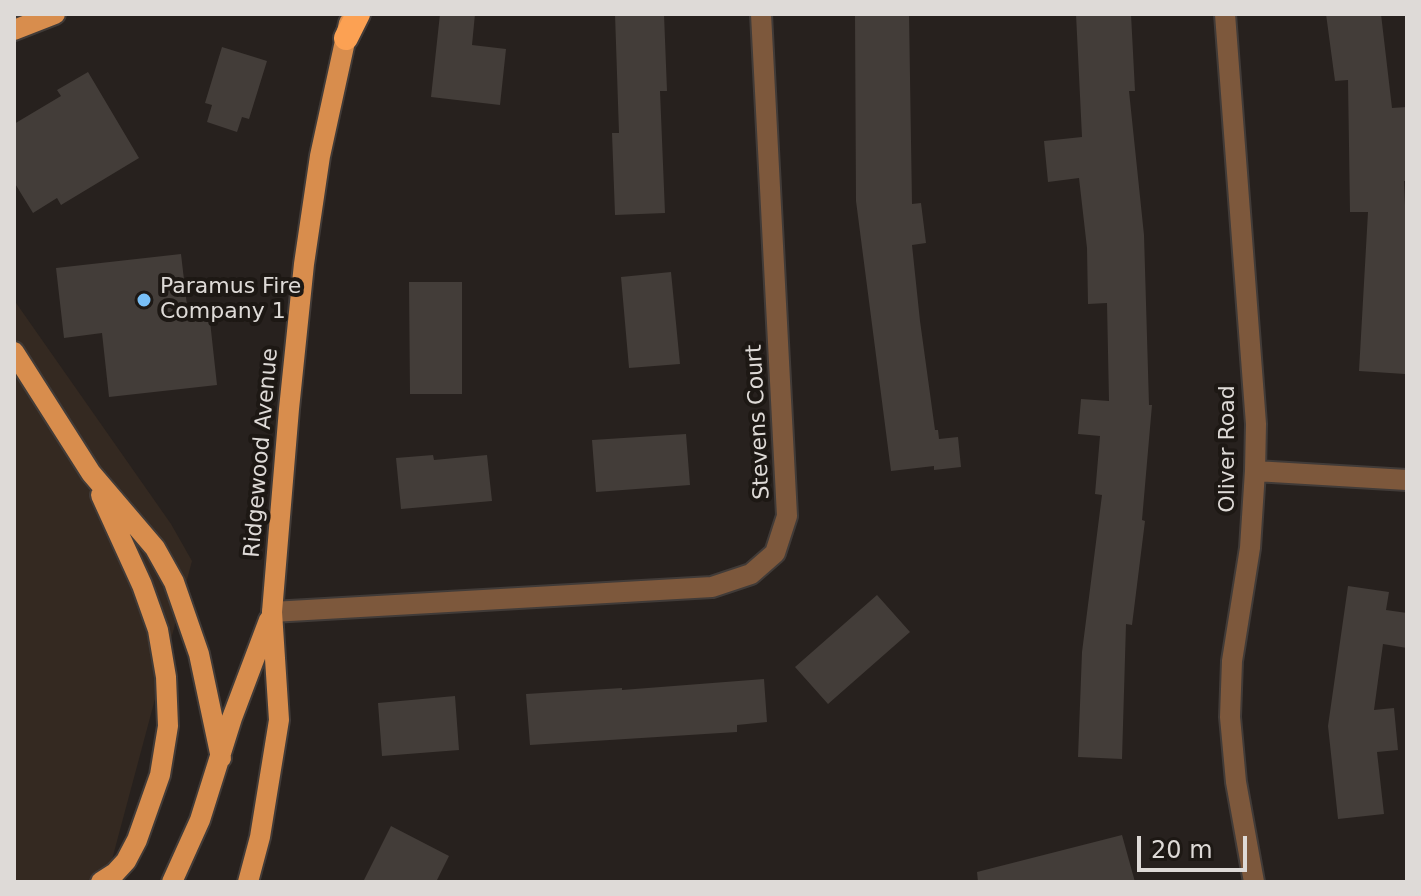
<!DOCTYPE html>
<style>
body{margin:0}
#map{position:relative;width:1421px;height:896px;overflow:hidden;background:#27211e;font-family:"DejaVu Sans",sans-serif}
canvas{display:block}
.frame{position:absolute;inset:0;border:16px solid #dedad7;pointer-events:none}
.scale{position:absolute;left:1137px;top:836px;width:110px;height:36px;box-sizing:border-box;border:4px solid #dedad7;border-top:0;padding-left:10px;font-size:24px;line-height:28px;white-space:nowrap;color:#dedad7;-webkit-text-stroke:6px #1d1814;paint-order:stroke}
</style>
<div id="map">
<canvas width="1421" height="896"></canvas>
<div class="frame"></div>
<div class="scale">20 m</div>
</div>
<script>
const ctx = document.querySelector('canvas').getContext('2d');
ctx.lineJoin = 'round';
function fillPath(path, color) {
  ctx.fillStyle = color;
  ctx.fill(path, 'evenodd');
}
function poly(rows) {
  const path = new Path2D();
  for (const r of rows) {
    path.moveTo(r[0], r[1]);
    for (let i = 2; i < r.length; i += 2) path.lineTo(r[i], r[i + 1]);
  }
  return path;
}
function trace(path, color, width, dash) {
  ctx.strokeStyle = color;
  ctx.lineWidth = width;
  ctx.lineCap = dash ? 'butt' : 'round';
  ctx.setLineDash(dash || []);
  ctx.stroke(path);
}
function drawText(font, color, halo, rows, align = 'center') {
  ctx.font = font + ' "DejaVu Sans",sans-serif';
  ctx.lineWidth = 8;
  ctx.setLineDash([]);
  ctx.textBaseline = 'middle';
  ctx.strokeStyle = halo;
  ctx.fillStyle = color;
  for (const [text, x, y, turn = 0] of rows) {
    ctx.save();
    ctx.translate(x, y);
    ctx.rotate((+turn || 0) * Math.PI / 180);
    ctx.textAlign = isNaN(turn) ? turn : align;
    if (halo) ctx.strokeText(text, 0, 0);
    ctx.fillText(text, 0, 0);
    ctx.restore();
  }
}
fillPath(poly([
 [14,300,171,524,192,561,106,882,14,882]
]), '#342921');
fillPath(poly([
 [440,14,475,14,472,45,506,49,500,105,431,97],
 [615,14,664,14,667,91,660,91,665,213,615,215,612,133,619,133],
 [855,14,909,14,912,204,921,203,926,243,912,245,920,321,935,430,938,430,939,439,958,437,961,467,934,470,934,466,891,471,856,201],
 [1076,14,1131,14,1135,91,1129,91,1144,235,1149,405,1152,405,1142,520,1145,521,1132,625,1126,624,1122,759,1078,757,1082,652,1102,495,1095,494,1100,436,1078,434,1081,399,1109,401,1107,303,1088,304,1087,248,1079,178,1048,182,1044,141,1082,137],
 [1326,14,1381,14,1392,108,1407,107,1407,181,1404,181,1407,254,1405,374,1359,371,1368,212,1350,212,1348,80,1335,81],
 [222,47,267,61,249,119,242,117,237,132,207,122,212,105,205,103],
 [88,72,139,158,61,205,57,198,33,213,14,182,14,124,61,96,57,90],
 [181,254,188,314,209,312,217,385,109,397,102,333,64,338,56,268],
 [671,272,680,364,629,368,621,277],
 [409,282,462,282,462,394,410,394],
 [686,434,690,485,596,492,592,440],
 [433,455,434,460,487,455,492,501,401,509,396,458],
 [1348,586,1389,592,1386,610,1407,613,1407,648,1383,644,1374,710,1394,708,1398,750,1377,752,1384,814,1338,819,1328,726],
 [877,595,910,632,828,704,795,667],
 [764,679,767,722,737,725,737,732,530,745,526,694,622,688,622,690],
 [455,696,459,750,382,756,378,703],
 [391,826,449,856,436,882,363,882],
 [1122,835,1135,882,978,882,977,872]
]), '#433d39');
const street = poly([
 [1225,14,1256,424,1255,471,1250,548,1232,661,1230,717,1236,782,1254,882],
 [1255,471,1407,480],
 [272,612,712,587,751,574,775,553,787,516,761,14]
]);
const primary = poly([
 [14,30,55,14],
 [14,352,91,473,155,548,174,582,199,654,221,758],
 [101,495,142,585,158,630,166,677,168,726,160,775,137,840,126,861,115,873,101,882],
 [172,882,200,820,232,718,269,620],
 [248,882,260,837,279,720,272,612,289,409,304,264,320,156,349,23]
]);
const highway = poly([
 [346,38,358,14]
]);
trace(street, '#413b38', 24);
trace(primary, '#413b38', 24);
trace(highway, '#413b38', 28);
trace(street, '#7d583c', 20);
trace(primary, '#d88d4d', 20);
trace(highway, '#fca153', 24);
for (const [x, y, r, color] of [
 [144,300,8,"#78bff7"]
]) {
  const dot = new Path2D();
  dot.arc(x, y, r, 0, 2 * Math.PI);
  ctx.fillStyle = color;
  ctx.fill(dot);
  trace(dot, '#1d1814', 3);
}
drawText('22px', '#dedad7', '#1d1814', [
 ["Paramus Fire",160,287],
 ["Company 1",160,312]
], 'left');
drawText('22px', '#dedad7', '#1d1814', [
 ["Stevens Court",759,422,-93],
 ["Oliver Road",1228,449,-90],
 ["Ridgewood Avenue",262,453,-85]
]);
</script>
